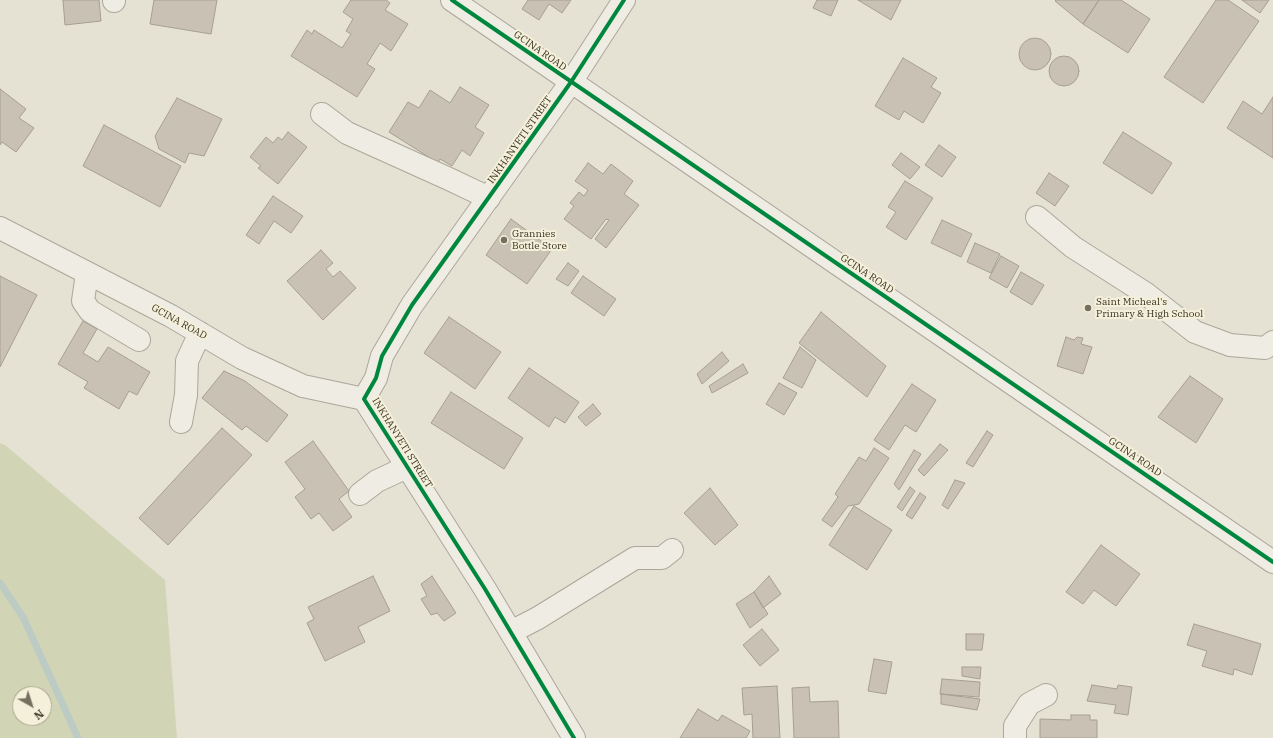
<!DOCTYPE html>
<style>
body{margin:0}
#map{position:relative;width:1273px;height:738px;overflow:hidden;background:#e5e2d3;font-family:"IBM Plex Serif",serif}
canvas{display:block}
.north{position:absolute;left:12px;top:686px;width:40px;height:40px;box-sizing:border-box;background:#f4f0da;border:1px solid #aaa490;border-radius:50%;rotate:141deg;font-size:11px;font-weight:700;line-height:16px;text-align:center;color:#3a3122}
.north::after{content:'';display:block;margin:auto;width:14px;height:18px;background:#766f60;clip-path:polygon(50% 0,100% 100%,50% 72%,0 100%)}
</style>
<div id="map">
<canvas width="1273" height="738"></canvas>
<div class="north">N</div>
</div>
<script>
const ctx = document.querySelector('canvas').getContext('2d');
ctx.lineJoin = 'round';
function fillPath(path, color) {
  ctx.fillStyle = color;
  ctx.fill(path, 'evenodd');
}
function poly(rows) {
  const path = new Path2D();
  for (const r of rows) {
    if (r.length === 3) {
      path.moveTo(r[0] + r[2], r[1]);
      path.arc(r[0], r[1], r[2], 0, 2 * Math.PI);
      continue;
    }
    path.moveTo(r[0], r[1]);
    for (let i = 2; i < r.length; i += 2) path.lineTo(r[i], r[i + 1]);
  }
  return path;
}
function trace(path, color, width, dash) {
  ctx.strokeStyle = color;
  ctx.lineWidth = width;
  ctx.lineCap = dash ? 'butt' : 'round';
  ctx.setLineDash(dash || []);
  ctx.stroke(path);
}
function drawText(font, color, halo, rows, align = 'center') {
  ctx.font = font + ' "IBM Plex Serif",serif';
  ctx.lineWidth = 4;
  ctx.setLineDash([]);
  ctx.textBaseline = 'middle';
  ctx.strokeStyle = halo;
  ctx.fillStyle = color;
  for (const [text, x, y, turn = 0] of rows) {
    ctx.save();
    ctx.translate(x, y);
    ctx.rotate((+turn || 0) * Math.PI / 180);
    ctx.textAlign = isNaN(turn) ? turn : align;
    if (halo) ctx.strokeText(text, 0, 0);
    ctx.fillText(text, 0, 0);
    ctx.restore();
  }
}
fillPath(poly([
 [0,443,5,445,165,580,177,738,0,738],
 [20,694,44,694,44,718,20,718]
]), '#d1d5b6');
trace(poly([
 [0,583,23,617,78,738]
]), '#bcccc4', 7);
const building = poly([
 [63,0,99,0,101,21,65,25,63,0],
 [154,0,217,0,211,34,150,24,154,0],
 [351,0,386,0,390,3,385,10,408,24,391,51,380,43,367,64,375,69,357,97,291,56,307,30,312,34,314,30,342,48,351,34,346,31,353,19,343,12,351,0],
 [528,0,571,0,562,13,549,4,539,20,522,9,528,0],
 [817,0,838,0,831,16,813,8,817,0],
 [858,0,901,0,891,20,858,0],
 [1056,0,1099,0,1083,24,1055,1,1056,0],
 [1099,0,1121,0,1150,19,1128,53,1083,24,1099,0],
 [1216,0,1228,0,1259,21,1203,103,1164,77,1216,0],
 [1242,0,1269,0,1260,13,1242,0],
 [1035,54,16],
 [1064,71,15],
 [903,58,937,78,931,87,941,93,923,123,904,111,899,120,875,106,903,58],
 [460,87,489,105,475,127,484,133,470,156,462,150,452,166,440,159,438,163,389,132,408,102,419,108,430,90,450,103,460,87],
 [0,89,26,109,19,118,34,128,16,152,2,142,0,145,0,89],
 [1273,97,1273,158,1227,128,1243,101,1262,114,1273,97],
 [177,98,222,119,204,156,189,153,185,163,159,149,155,136,177,98],
 [104,125,181,166,160,207,83,166,104,125],
 [288,132,307,147,278,184,258,168,261,166,250,157,266,137,273,143,278,137,282,140,288,132],
 [1123,132,1172,163,1152,194,1103,163,1123,132],
 [939,145,956,157,942,177,925,165,939,145],
 [901,153,920,167,910,179,892,165,901,153],
 [588,163,603,174,611,164,633,181,624,194,639,205,606,248,595,239,609,220,606,219,591,239,564,219,574,206,570,203,579,192,584,196,588,190,575,181,588,163],
 [1049,173,1069,186,1055,206,1036,193,1049,173],
 [905,181,933,198,906,240,886,227,896,212,888,207,905,181],
 [273,196,303,216,291,233,274,221,259,244,246,235,273,196],
 [511,219,552,249,527,284,486,255,511,219],
 [942,220,972,234,961,257,931,243,942,220],
 [975,243,1000,254,991,273,967,262,975,243],
 [321,250,333,263,326,269,333,277,340,271,356,288,323,320,287,281,321,250],
 [1001,256,1019,266,1007,288,989,278,1001,256],
 [568,263,579,271,568,286,556,279,568,263],
 [1021,272,1044,285,1032,305,1010,292,1021,272],
 [0,276,37,295,0,367,0,276],
 [583,276,616,299,604,316,571,293,583,276],
 [821,312,886,366,867,397,799,343,821,312],
 [449,317,501,352,475,389,424,353,449,317],
 [83,321,97,329,83,353,98,362,108,347,150,372,137,395,129,391,119,409,84,388,88,382,58,364,83,321],
 [1066,337,1074,340,1077,337,1083,338,1081,344,1092,347,1083,374,1057,366,1066,337],
 [800,347,816,360,802,388,783,378,800,347],
 [722,352,729,361,702,384,697,374,722,352],
 [743,364,748,373,712,393,709,386,743,364],
 [529,368,579,402,565,423,555,417,549,427,508,398,529,368],
 [224,371,245,381,288,415,267,442,246,426,242,430,202,398,224,371],
 [1190,376,1223,399,1196,443,1158,417,1190,376],
 [779,383,797,393,784,415,766,404,779,383],
 [912,384,936,400,916,432,905,425,889,450,874,440,912,384],
 [451,392,523,438,504,469,431,423,451,392],
 [593,404,601,414,586,426,578,417,593,404],
 [222,428,252,455,168,545,139,518,222,428],
 [987,431,993,435,973,467,966,463,987,431],
 [313,441,349,491,339,499,352,517,333,531,319,513,311,519,295,497,305,489,285,462,313,441],
 [940,444,948,450,924,476,918,470,940,444],
 [874,448,889,458,859,504,848,506,832,527,822,520,838,497,835,494,859,457,866,461,874,448],
 [914,450,921,454,899,490,894,484,914,450],
 [955,480,965,483,948,509,942,505,955,480],
 [910,487,915,491,902,511,897,507,910,487],
 [710,488,738,525,715,545,684,513,710,488],
 [920,493,926,497,912,519,906,515,920,493],
 [854,506,892,530,867,570,829,545,854,506],
 [1101,545,1140,574,1116,606,1094,590,1083,604,1066,592,1101,545],
 [373,576,390,611,358,627,365,642,325,661,307,623,314,619,308,607,373,576],
 [432,576,456,613,444,621,437,613,431,615,421,599,427,596,421,584,432,576],
 [769,576,781,594,763,608,754,592,769,576],
 [754,592,768,614,750,628,736,604,754,592],
 [1194,624,1261,644,1252,675,1234,669,1233,675,1202,666,1207,651,1187,645,1194,624],
 [762,629,779,650,760,666,743,645,762,629],
 [966,634,984,634,982,650,966,650,966,634],
 [874,659,892,662,886,694,868,691,874,659],
 [962,667,981,667,980,679,962,676,962,667],
 [942,679,980,682,979,697,940,694,942,679],
 [1092,685,1117,689,1118,685,1132,687,1128,715,1114,713,1116,705,1087,701,1092,685],
 [777,686,780,738,753,738,752,714,744,715,742,688,777,686],
 [809,687,810,702,838,701,839,738,794,738,792,688,809,687],
 [941,694,980,699,977,710,941,704,941,694],
 [698,709,718,721,722,715,750,731,746,738,680,738,698,709],
 [1071,715,1090,715,1090,720,1097,720,1097,738,1040,738,1040,719,1071,720,1071,715]
]);
fillPath(building, '#c9c2b4');
trace(building, '#a69e92', 1);
const minor = poly([
 [114,0,114,1],
 [452,0,1273,562],
 [322,114,347,133,449,179,489,198],
 [1037,217,1073,247,1145,293,1195,332,1230,345,1265,348,1273,342],
 [0,228,171,316,242,358,303,386,364,399],
 [87,273,83,301,90,311,139,340],
 [181,422,186,395,187,361,200,333],
 [360,494,377,481,407,467],
 [511,632,538,618,635,558,662,558,672,550],
 [1015,738,1015,726,1029,704,1046,695]
]);
const tertiary = poly([
 [574,738,485,589,364,399,376,378,382,356,412,305,571,82,624,0]
]);
trace(minor, '#aba79b', 24);
trace(tertiary, '#aba79b', 24);
trace(minor, '#eeece3', 22);
trace(tertiary, '#eeece3', 22);
trace(poly([
 [452,0,1273,562],
 [574,738,485,589,364,399,376,378,382,356,412,305,571,82,624,0]
]), '#00873e', 4);
for (const [x, y, r, color] of [
 [504,240,4,"#766f60"],
 [1088,308,4,"#766f60"]
]) {
  const dot = new Path2D();
  dot.arc(x, y, r, 0, 2 * Math.PI);
  ctx.fillStyle = color;
  ctx.fill(dot);
  trace(dot, '#f4f0da', 1.5);
}
drawText('10px', '#3a3122', '#f4f0da', [
 ["GCINA ROAD",540,51,35],
 ["INKHANYETI STREET",520,140,-55],
 ["GCINA ROAD",867,274,34],
 ["GCINA ROAD",179,322,29],
 ["INKHANYETI STREET",402,443,58],
 ["GCINA ROAD",1135,457,34]
]);
drawText('10px', '#3a3122', '#f4f0da', [
 ["Grannies",512,234],
 ["Bottle Store",512,246],
 ["Saint Micheal's",1096,302],
 ["Primary & High School",1096,314]
], 'left');
</script>
